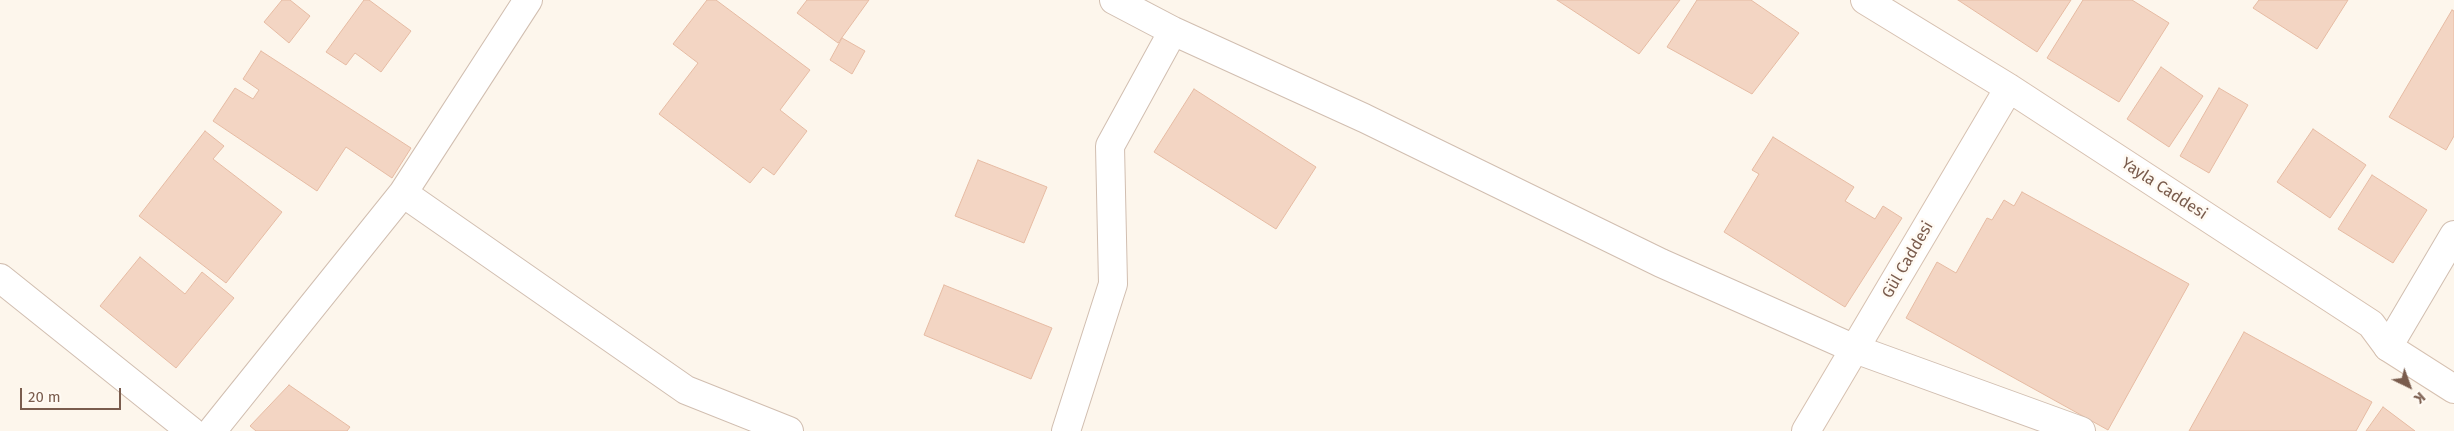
<!DOCTYPE html>
<meta charset="utf-8">
<style>
body{margin:0}
#map{position:relative;width:2454px;height:431px;overflow:hidden;background:#fdf6ec;font-family:"Fira Sans",sans-serif}
canvas{display:block}
.north{position:absolute;left:2384px;top:361px;width:50px;height:50px;-webkit-text-stroke:4px #fffaf3;paint-order:stroke;rotate:138deg;font-size:14px;font-weight:700;line-height:20px;text-align:center;color:#7a5c4d}
.north::after{content:'';display:block;margin:auto;width:18px;height:22px;background:#7a5c4d;clip-path:polygon(50% 0,100% 100%,50% 72%,0 100%)}
.scale{position:absolute;left:20px;top:388px;width:101px;height:22px;box-sizing:border-box;border:2px solid #7a5c4d;border-top:0;padding-left:6px;font-size:15px;line-height:18px;white-space:nowrap;color:#7a5c4d;-webkit-text-stroke:4px #fffaf3;paint-order:stroke}
</style>
<div id="map">
<canvas width="2454" height="431"></canvas>
<div class="north">K</div>
<div class="scale">20 m</div>
</div>
<script>
const ctx = document.querySelector('canvas').getContext('2d');
ctx.lineJoin = 'round';
function fillPath(path, color) {
  ctx.fillStyle = color;
  ctx.fill(path, 'evenodd');
}
function poly(rows) {
  const path = new Path2D();
  for (const r of rows) {
    path.moveTo(r[0], r[1]);
    for (let i = 2; i < r.length; i += 2) path.lineTo(r[i], r[i + 1]);
  }
  return path;
}
function trace(path, color, width, dash) {
  ctx.strokeStyle = color;
  ctx.lineWidth = width;
  ctx.lineCap = dash ? 'butt' : 'round';
  ctx.setLineDash(dash || []);
  ctx.stroke(path);
}
function drawText(font, color, halo, rows, align = 'center') {
  ctx.font = font + ' "Fira Sans",sans-serif';
  ctx.lineWidth = 5;
  ctx.setLineDash([]);
  ctx.textBaseline = 'middle';
  ctx.strokeStyle = halo;
  ctx.fillStyle = color;
  for (const [text, x, y, turn = 0] of rows) {
    ctx.save();
    ctx.translate(x, y);
    ctx.rotate((+turn || 0) * Math.PI / 180);
    ctx.textAlign = isNaN(turn) ? turn : align;
    if (halo) ctx.strokeText(text, 0, 0);
    ctx.fillText(text, 0, 0);
    ctx.restore();
  }
}
const building = poly([
 [282,0,290,0,310,16,289,43,264,22,282,0],
 [364,0,369,0,411,31,381,72,355,53,346,65,326,52,364,0],
 [707,0,716,0,810,70,780,110,807,131,774,175,763,167,750,183,659,114,698,63,673,44,707,0],
 [807,0,869,0,838,43,797,13,807,0],
 [1557,0,1680,0,1639,54,1557,0],
 [1697,0,1751,0,1799,33,1752,94,1667,47,1697,0],
 [1958,0,2071,0,2037,52,1958,0],
 [2083,0,2132,0,2169,23,2119,102,2047,58,2083,0],
 [2259,0,2348,0,2317,49,2253,8,2259,0],
 [2452,10,2454,11,2454,136,2446,150,2389,117,2452,10],
 [842,38,865,51,852,74,830,60,842,38],
 [261,51,411,148,392,178,346,147,317,191,213,121,235,88,253,99,259,90,243,79,261,51],
 [2161,67,2203,96,2169,147,2127,119,2161,67],
 [2219,88,2248,105,2209,173,2180,156,2219,88],
 [1194,89,1316,167,1276,229,1154,152,1194,89],
 [2313,129,2366,165,2330,218,2277,182,2313,129],
 [205,131,224,146,213,159,282,212,226,283,139,216,205,131],
 [1773,137,1854,187,1845,201,1875,219,1883,206,1902,218,1845,307,1724,232,1759,174,1752,170,1773,137],
 [978,160,1047,187,1024,243,955,216,978,160],
 [2372,175,2427,210,2393,263,2338,229,2372,175],
 [2022,192,2189,284,2108,430,1906,318,1937,262,1956,273,1987,218,1992,220,2004,200,2014,206,2022,192],
 [140,257,185,294,202,272,234,298,176,368,100,306,140,257],
 [944,285,1052,328,1031,379,924,335,944,285],
 [2244,332,2372,402,2356,431,2189,431,2244,332],
 [289,385,350,427,347,431,256,431,250,426,289,385],
 [2383,407,2415,431,2366,431,2383,407]
]);
fillPath(building, '#f3d5c3');
trace(building, '#e6bba3', 1);
const street = poly([
 [1114,0,1173,31,1364,118,1661,263,1855,349,2081,431],
 [403,193,686,390,789,431],
 [0,278,191,431],
 [2388,347,2454,235],
 [212,431,403,193,528,0],
 [1066,431,1113,284,1110,146,1173,31]
]);
const secondary = poly([
 [1865,0,2009,88,2371,324,2388,347,2454,389],
 [1806,431,2009,88]
]);
trace(street, '#d1beb0', 30);
trace(secondary, '#d6c0b0', 30);
trace(street, '#fff', 28);
trace(secondary, '#fff', 28);
drawText('16px', '#7a5c4d', '#fffaf3', [
 ["Yayla Caddesi",2164,189,33],
 ["Gül Caddesi",1908,260,-60]
]);
</script>
